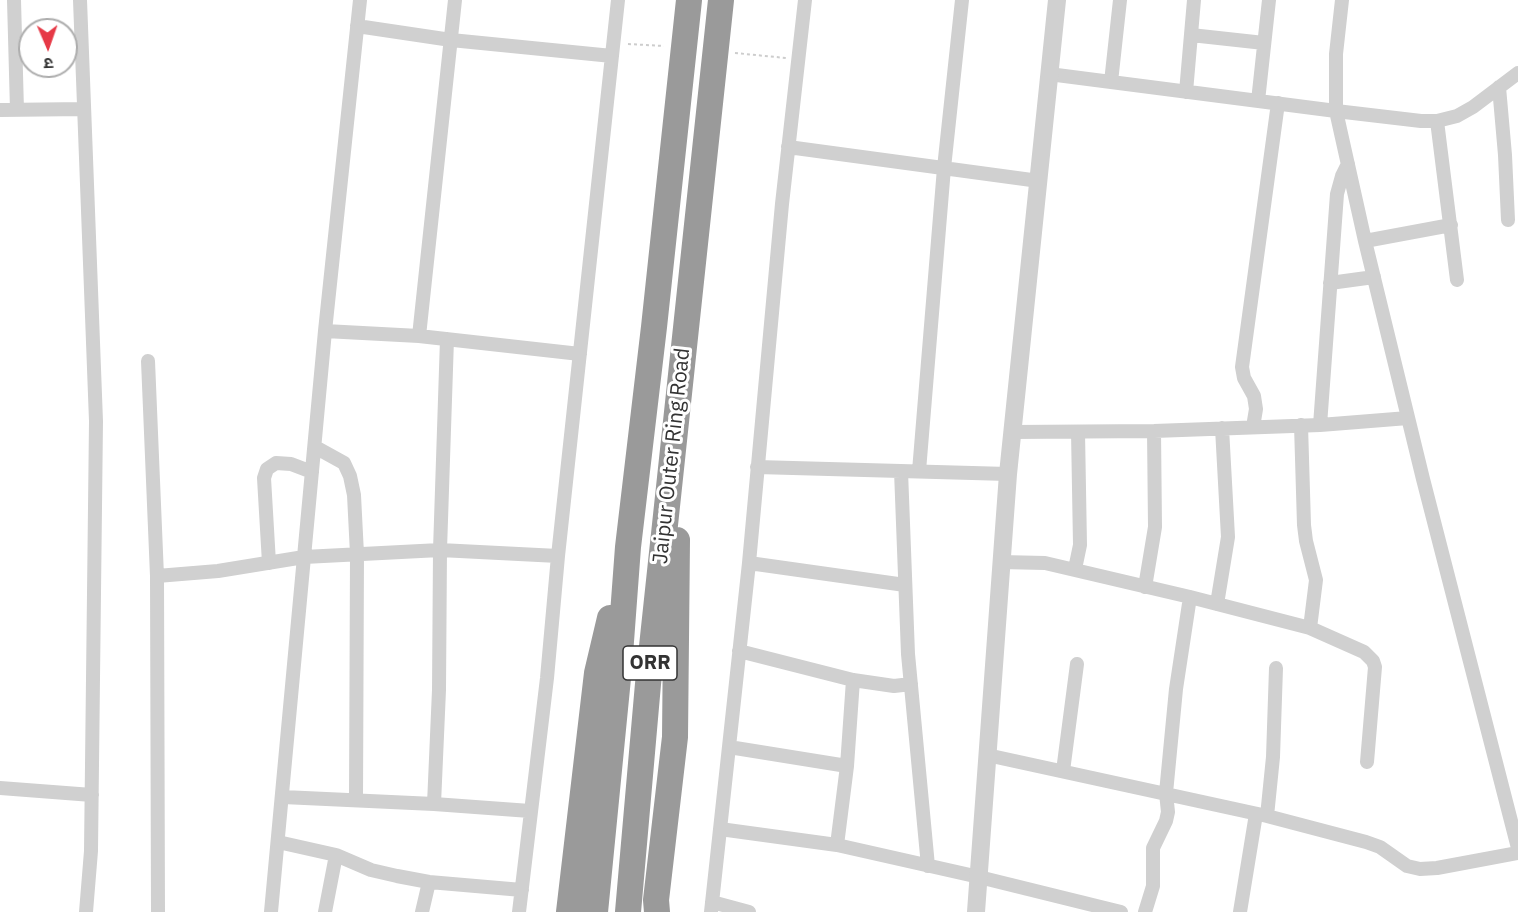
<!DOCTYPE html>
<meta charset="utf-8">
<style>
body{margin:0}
#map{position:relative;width:1518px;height:912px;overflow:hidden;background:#fff;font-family:"IBM Plex Sans","Noto Sans Devanagari",sans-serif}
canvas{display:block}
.north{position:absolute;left:18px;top:18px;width:60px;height:60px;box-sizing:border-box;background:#fff;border:2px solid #adadad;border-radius:50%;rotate:178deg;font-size:16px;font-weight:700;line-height:24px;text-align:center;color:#333}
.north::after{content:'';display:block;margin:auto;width:21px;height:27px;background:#e63946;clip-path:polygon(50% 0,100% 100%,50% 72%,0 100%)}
</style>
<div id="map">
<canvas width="1518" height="912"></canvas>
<div class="north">उ</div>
</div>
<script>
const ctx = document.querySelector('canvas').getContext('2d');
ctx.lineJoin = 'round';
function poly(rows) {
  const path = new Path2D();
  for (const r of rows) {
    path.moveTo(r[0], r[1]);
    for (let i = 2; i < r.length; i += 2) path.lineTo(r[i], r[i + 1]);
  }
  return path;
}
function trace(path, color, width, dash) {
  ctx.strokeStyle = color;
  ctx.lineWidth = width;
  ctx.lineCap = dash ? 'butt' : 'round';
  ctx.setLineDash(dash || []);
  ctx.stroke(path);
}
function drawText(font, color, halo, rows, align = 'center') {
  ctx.font = font + ' "IBM Plex Sans",sans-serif';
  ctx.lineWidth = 6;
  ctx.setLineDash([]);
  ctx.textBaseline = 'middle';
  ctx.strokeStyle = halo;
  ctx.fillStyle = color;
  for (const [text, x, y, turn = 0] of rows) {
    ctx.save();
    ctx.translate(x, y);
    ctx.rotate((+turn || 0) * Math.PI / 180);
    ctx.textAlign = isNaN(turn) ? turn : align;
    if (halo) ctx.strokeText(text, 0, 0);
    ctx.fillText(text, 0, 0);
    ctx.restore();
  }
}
trace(poly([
 [628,44,664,46],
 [735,53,786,58]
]), '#cdcdcd', 2, [3, 3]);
trace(poly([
 [14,0,17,110],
 [80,0,96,421,91,851,86,912],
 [1342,0,1336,54,1336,111,1365,241,1423,479,1518,848],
 [357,26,451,40,612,56],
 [1191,35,1264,43],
 [1049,74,1336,111,1421,121,1437,121,1457,116,1473,107,1518,73],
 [1111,82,1120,0],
 [1499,87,1505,155,1508,220],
 [1186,92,1194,0],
 [1258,101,1269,0],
 [0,110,84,109],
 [1437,121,1457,280],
 [788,147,1039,181],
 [1365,241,1451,225],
 [1330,283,1374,277],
 [325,331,419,336,455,0],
 [419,336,580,354],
 [148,361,157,576,158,912],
 [1301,425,1304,525,1306,541,1316,580,1310,628],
 [1320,425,1337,194,1342,176,1348,164],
 [1253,427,1256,409,1254,396,1244,378,1242,367,1278,103],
 [1013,432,1154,431,1320,425,1408,418],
 [315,447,344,463,350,476,354,495,357,554,356,800],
 [757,467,1008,474],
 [901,471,908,654,928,866],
 [919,471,944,168,962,0],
 [1001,562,1045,563,1190,597,1310,628,1364,652,1373,661,1375,667,1367,762],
 [269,563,264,478,267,469,276,463,291,464,312,472],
 [749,563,905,585],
 [1075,569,1080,545,1078,432],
 [157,576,218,571,304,557,440,550,558,556],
 [1145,587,1155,527,1154,431],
 [1217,604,1228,537,1222,428],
 [739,651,853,680,894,686,911,684],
 [729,747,847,766],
 [987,755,1267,816,1366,842,1380,847,1407,866,1420,869,1437,868,1518,853],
 [1063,771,1077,664],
 [0,788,92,795],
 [283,797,434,804,439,690,440,550,447,339],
 [434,804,530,811],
 [1267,816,1273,757,1276,668],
 [720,829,837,845,979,877,1121,912],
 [278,842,336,855,325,912],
 [837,845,847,766,853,680],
 [336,855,371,870,397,876,429,882,522,890],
 [712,902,749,912],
 [271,912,325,331,360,0],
 [422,912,429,882],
 [519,912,547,678,558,556,618,0],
 [711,912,749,563,782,204,805,0],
 [1145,912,1153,886,1153,848,1166,821,1168,812,1166,793,1176,689,1190,597],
 [1240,912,1256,814]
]), '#d0d0d0', 14);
trace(poly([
 [976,912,1008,474,1057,0]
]), '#d0d0d0', 18);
trace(poly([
 [569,912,597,673,610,618],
 [595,912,619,668,628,547,654,327,689,0],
 [628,912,648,684,721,0],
 [657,912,656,900,675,737,677,540]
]), '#9a9a9a', 26);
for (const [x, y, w] of [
 [650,663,54]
]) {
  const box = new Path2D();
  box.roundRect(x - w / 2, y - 17, w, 34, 4.5);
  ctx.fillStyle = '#fff';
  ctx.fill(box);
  trace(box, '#333', 1.5);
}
drawText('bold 20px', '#333', null, [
 ["ORR",650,663]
]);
drawText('21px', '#333', '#fff', [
 ["Jaipur Outer Ring Road",672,456,-84]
]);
</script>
